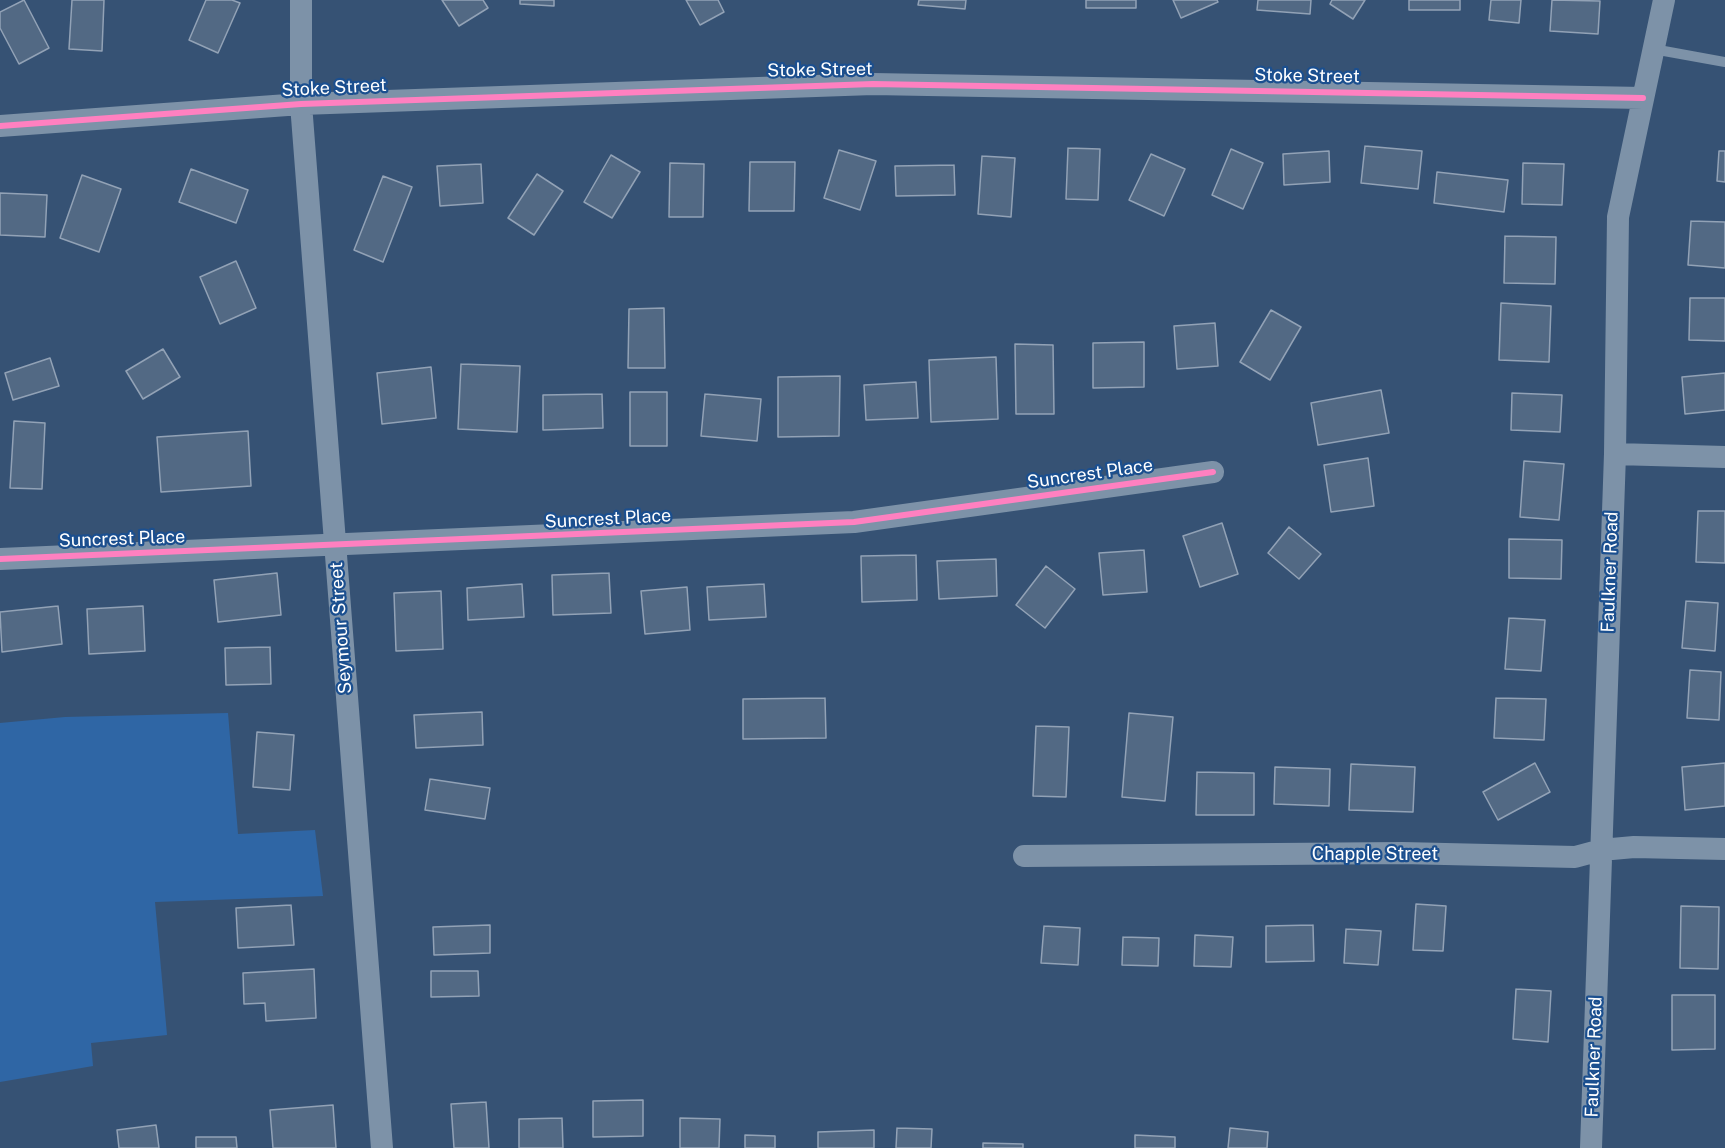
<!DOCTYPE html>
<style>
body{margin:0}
canvas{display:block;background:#365274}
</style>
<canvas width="1725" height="1148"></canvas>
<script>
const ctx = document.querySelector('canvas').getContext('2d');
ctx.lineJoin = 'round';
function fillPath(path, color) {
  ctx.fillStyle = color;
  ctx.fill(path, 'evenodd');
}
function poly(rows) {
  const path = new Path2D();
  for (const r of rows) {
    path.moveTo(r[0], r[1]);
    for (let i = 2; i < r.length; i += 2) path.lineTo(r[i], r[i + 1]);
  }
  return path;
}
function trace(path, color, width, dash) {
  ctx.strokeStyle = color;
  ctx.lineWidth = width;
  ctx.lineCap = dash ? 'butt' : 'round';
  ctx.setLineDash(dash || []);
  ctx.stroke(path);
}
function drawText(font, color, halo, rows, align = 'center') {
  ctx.font = font + ' "Public Sans",sans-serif';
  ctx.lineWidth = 4.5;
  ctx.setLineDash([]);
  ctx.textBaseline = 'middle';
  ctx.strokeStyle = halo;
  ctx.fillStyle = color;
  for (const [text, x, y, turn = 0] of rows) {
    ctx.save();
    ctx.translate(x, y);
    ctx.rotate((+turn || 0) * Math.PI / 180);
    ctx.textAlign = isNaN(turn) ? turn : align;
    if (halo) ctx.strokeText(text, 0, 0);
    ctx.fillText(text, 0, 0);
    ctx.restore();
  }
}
fillPath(poly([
 [228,713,238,834,315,830,323,896,155,902,167,1035,91,1043,93,1066,0,1082,0,723,65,717]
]), '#2f66a5');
const building = poly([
 [24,0,49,48,19,64,0,28,0,12,24,0],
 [72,0,104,0,102,51,69,49,72,0],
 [206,0,232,0,240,3,218,53,189,40,206,0],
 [442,0,483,0,488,8,459,26,442,0],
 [520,0,554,0,554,6,520,4,520,0],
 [686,0,718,0,724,12,700,25,686,0],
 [919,0,966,0,965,9,918,5,919,0],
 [1086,0,1136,0,1136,8,1086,8,1086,0],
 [1173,0,1217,0,1218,2,1181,18,1173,0],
 [1258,0,1311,0,1310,14,1257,10,1258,0],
 [1332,0,1365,0,1353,19,1330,4,1332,0],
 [1409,0,1460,0,1460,10,1409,10,1409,0],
 [1491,0,1521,0,1519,23,1489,20,1491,0],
 [1552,0,1600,1,1598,34,1550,31,1552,0],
 [1365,146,1422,151,1418,189,1361,183,1365,146],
 [1068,148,1100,149,1098,200,1066,199,1068,148],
 [1231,149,1263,163,1243,209,1212,195,1231,149],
 [839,150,876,161,860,210,824,198,839,150],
 [1329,151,1330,182,1284,185,1283,154,1329,151],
 [1719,151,1725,151,1725,182,1717,181,1719,151],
 [1151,154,1185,169,1164,216,1129,200,1151,154],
 [611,155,640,172,612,218,584,202,611,155],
 [982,156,1015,158,1011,217,978,214,982,156],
 [750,162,795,162,794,211,749,211,750,162],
 [670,163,704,164,703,217,669,217,670,163],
 [1523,163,1564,164,1562,205,1522,204,1523,163],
 [481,164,483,203,440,206,437,166,481,164],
 [954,165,955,195,896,196,895,166,954,165],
 [191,169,248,190,236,223,179,202,191,169],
 [1437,172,1508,180,1504,212,1434,203,1437,172],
 [537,174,563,191,534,235,508,218,537,174],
 [82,175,121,189,99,252,60,238,82,175],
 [383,176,412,187,383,262,354,250,383,176],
 [0,193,47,195,45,237,0,235,0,193],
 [1691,221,1725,222,1725,268,1688,265,1691,221],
 [1505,236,1556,237,1555,284,1504,283,1505,236],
 [236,261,256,308,220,324,200,277,236,261],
 [1690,298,1725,298,1725,341,1689,340,1690,298],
 [1501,303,1551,306,1549,362,1499,360,1501,303],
 [664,308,665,368,628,368,629,309,664,308],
 [1271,310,1301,327,1270,380,1240,362,1271,310],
 [1215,323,1218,366,1177,369,1174,326,1215,323],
 [1144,342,1144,387,1093,388,1093,343,1144,342],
 [1015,344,1053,345,1054,414,1016,414,1015,344],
 [163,349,180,377,143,399,126,371,163,349],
 [996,357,998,419,931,422,929,360,996,357],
 [50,358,59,386,13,400,5,373,50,358],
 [461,364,520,366,517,432,458,429,461,364],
 [431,367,436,418,382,424,377,373,431,367],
 [1725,373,1725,410,1685,414,1682,377,1725,373],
 [840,376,839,436,778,437,778,377,840,376],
 [916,382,918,418,866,420,864,385,916,382],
 [1381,390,1389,433,1318,445,1311,403,1381,390],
 [630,392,667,392,667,446,630,446,630,392],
 [1512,393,1562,395,1560,432,1511,430,1512,393],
 [602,394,603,428,543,430,543,395,602,394],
 [705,394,761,399,757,441,701,436,705,394],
 [14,421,45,423,42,489,10,488,14,421],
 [248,431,251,486,161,492,157,437,248,431],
 [1368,458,1374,506,1331,512,1324,465,1368,458],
 [1524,461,1564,464,1559,520,1520,517,1524,461],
 [1698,511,1725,511,1725,563,1696,562,1698,511],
 [1222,523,1238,574,1200,587,1183,536,1222,523],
 [1289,527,1321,554,1299,579,1268,553,1289,527],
 [1509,539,1562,540,1561,579,1509,578,1509,539],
 [1144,550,1147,592,1103,595,1099,553,1144,550],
 [916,555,917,600,862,602,861,556,916,555],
 [996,559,997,596,939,599,937,561,996,559],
 [1046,566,1075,589,1045,628,1016,605,1046,566],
 [277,573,281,615,218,622,214,580,277,573],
 [609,573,611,613,553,615,552,575,609,573],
 [522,584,524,617,468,620,467,588,522,584],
 [764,584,766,617,709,620,707,587,764,584],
 [687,587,690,630,645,634,641,591,687,587],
 [441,591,443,649,396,651,394,593,441,591],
 [1686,601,1718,603,1715,651,1682,648,1686,601],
 [58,606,62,644,2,652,0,612,58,606],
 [143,606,145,651,89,654,87,609,143,606],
 [1509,618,1545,620,1541,671,1505,669,1509,618],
 [270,647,271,684,226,685,225,648,270,647],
 [1690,670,1721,672,1719,720,1687,718,1690,670],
 [825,698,826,738,743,739,743,699,825,698],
 [1496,698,1546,699,1544,740,1494,738,1496,698],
 [482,712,483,745,416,748,414,715,482,712],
 [1129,713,1173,717,1165,801,1122,797,1129,713],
 [1036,726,1069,727,1066,797,1033,796,1036,726],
 [257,732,294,735,290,790,253,787,257,732],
 [1535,763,1550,792,1498,820,1483,792,1535,763],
 [1725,763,1725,806,1685,810,1682,767,1725,763],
 [1351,764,1415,767,1413,812,1349,810,1351,764],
 [1275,767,1330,769,1329,806,1274,804,1275,767],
 [1197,772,1254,773,1254,815,1196,815,1197,772],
 [430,779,490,788,485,819,425,810,430,779],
 [1416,904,1446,906,1443,951,1413,950,1416,904],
 [291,905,294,945,238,948,236,908,291,905],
 [1681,906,1719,907,1718,969,1680,968,1681,906],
 [490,925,490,953,434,955,433,927,490,925],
 [1313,925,1314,961,1266,962,1266,926,1313,925],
 [1044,926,1080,928,1078,965,1041,963,1044,926],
 [1346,929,1381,931,1378,965,1344,963,1346,929],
 [1195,935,1233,937,1231,967,1194,966,1195,935],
 [1123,937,1159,938,1158,966,1122,965,1123,937],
 [314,969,316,1018,266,1021,265,1003,244,1004,243,973,314,969],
 [431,971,478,971,479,996,431,997,431,971],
 [1516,989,1551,991,1548,1042,1513,1039,1516,989],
 [1672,995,1715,995,1715,1049,1672,1050,1672,995],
 [643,1100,643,1136,593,1137,593,1101,643,1100],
 [486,1102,489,1148,454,1148,451,1104,486,1102],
 [333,1105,336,1148,273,1148,270,1110,333,1105],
 [562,1118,563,1148,519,1148,519,1119,562,1118],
 [680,1118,720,1119,719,1148,680,1148,680,1118],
 [156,1125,159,1148,119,1148,117,1130,156,1125],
 [897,1128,932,1129,931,1148,896,1148,897,1128],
 [1230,1128,1268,1132,1267,1148,1228,1148,1230,1128],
 [874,1130,874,1148,818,1148,818,1132,874,1130],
 [745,1135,775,1136,775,1148,745,1148,745,1135],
 [1135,1135,1175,1137,1175,1148,1135,1148,1135,1135],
 [196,1137,236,1137,237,1148,196,1148,196,1137],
 [983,1143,1023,1144,1023,1148,983,1148,983,1143]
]);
fillPath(building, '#526984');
trace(building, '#92a2b6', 1.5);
trace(poly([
 [1653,49,1725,62]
]), '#7d92a8', 10);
trace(poly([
 [301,0,301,104,382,1148],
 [0,126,301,104,873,84,1643,98],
 [1615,454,1725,457],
 [0,559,854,522,1213,472],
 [1024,856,1402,853,1575,857,1601,850,1634,847,1725,849],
 [1591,1148,1615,454,1618,217,1664,0]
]), '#7d92a8', 22);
trace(poly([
 [0,126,301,104,873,84,1643,98],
 [0,559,854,522,1213,472]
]), '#ff80c0', 6);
drawText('18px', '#fff', '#1b4f8f', [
 ["Stoke Street",820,70,-1],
 ["Stoke Street",1307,76,1],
 ["Stoke Street",334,88,-3],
 ["Suncrest Place",1090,474,-8],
 ["Suncrest Place",608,519,-3],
 ["Suncrest Place",122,539,-2],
 ["Faulkner Road",1610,572,-88],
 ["Seymour Street",341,628,-94],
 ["Chapple Street",1375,854],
 ["Faulkner Road",1594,1057,-88]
]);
</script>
